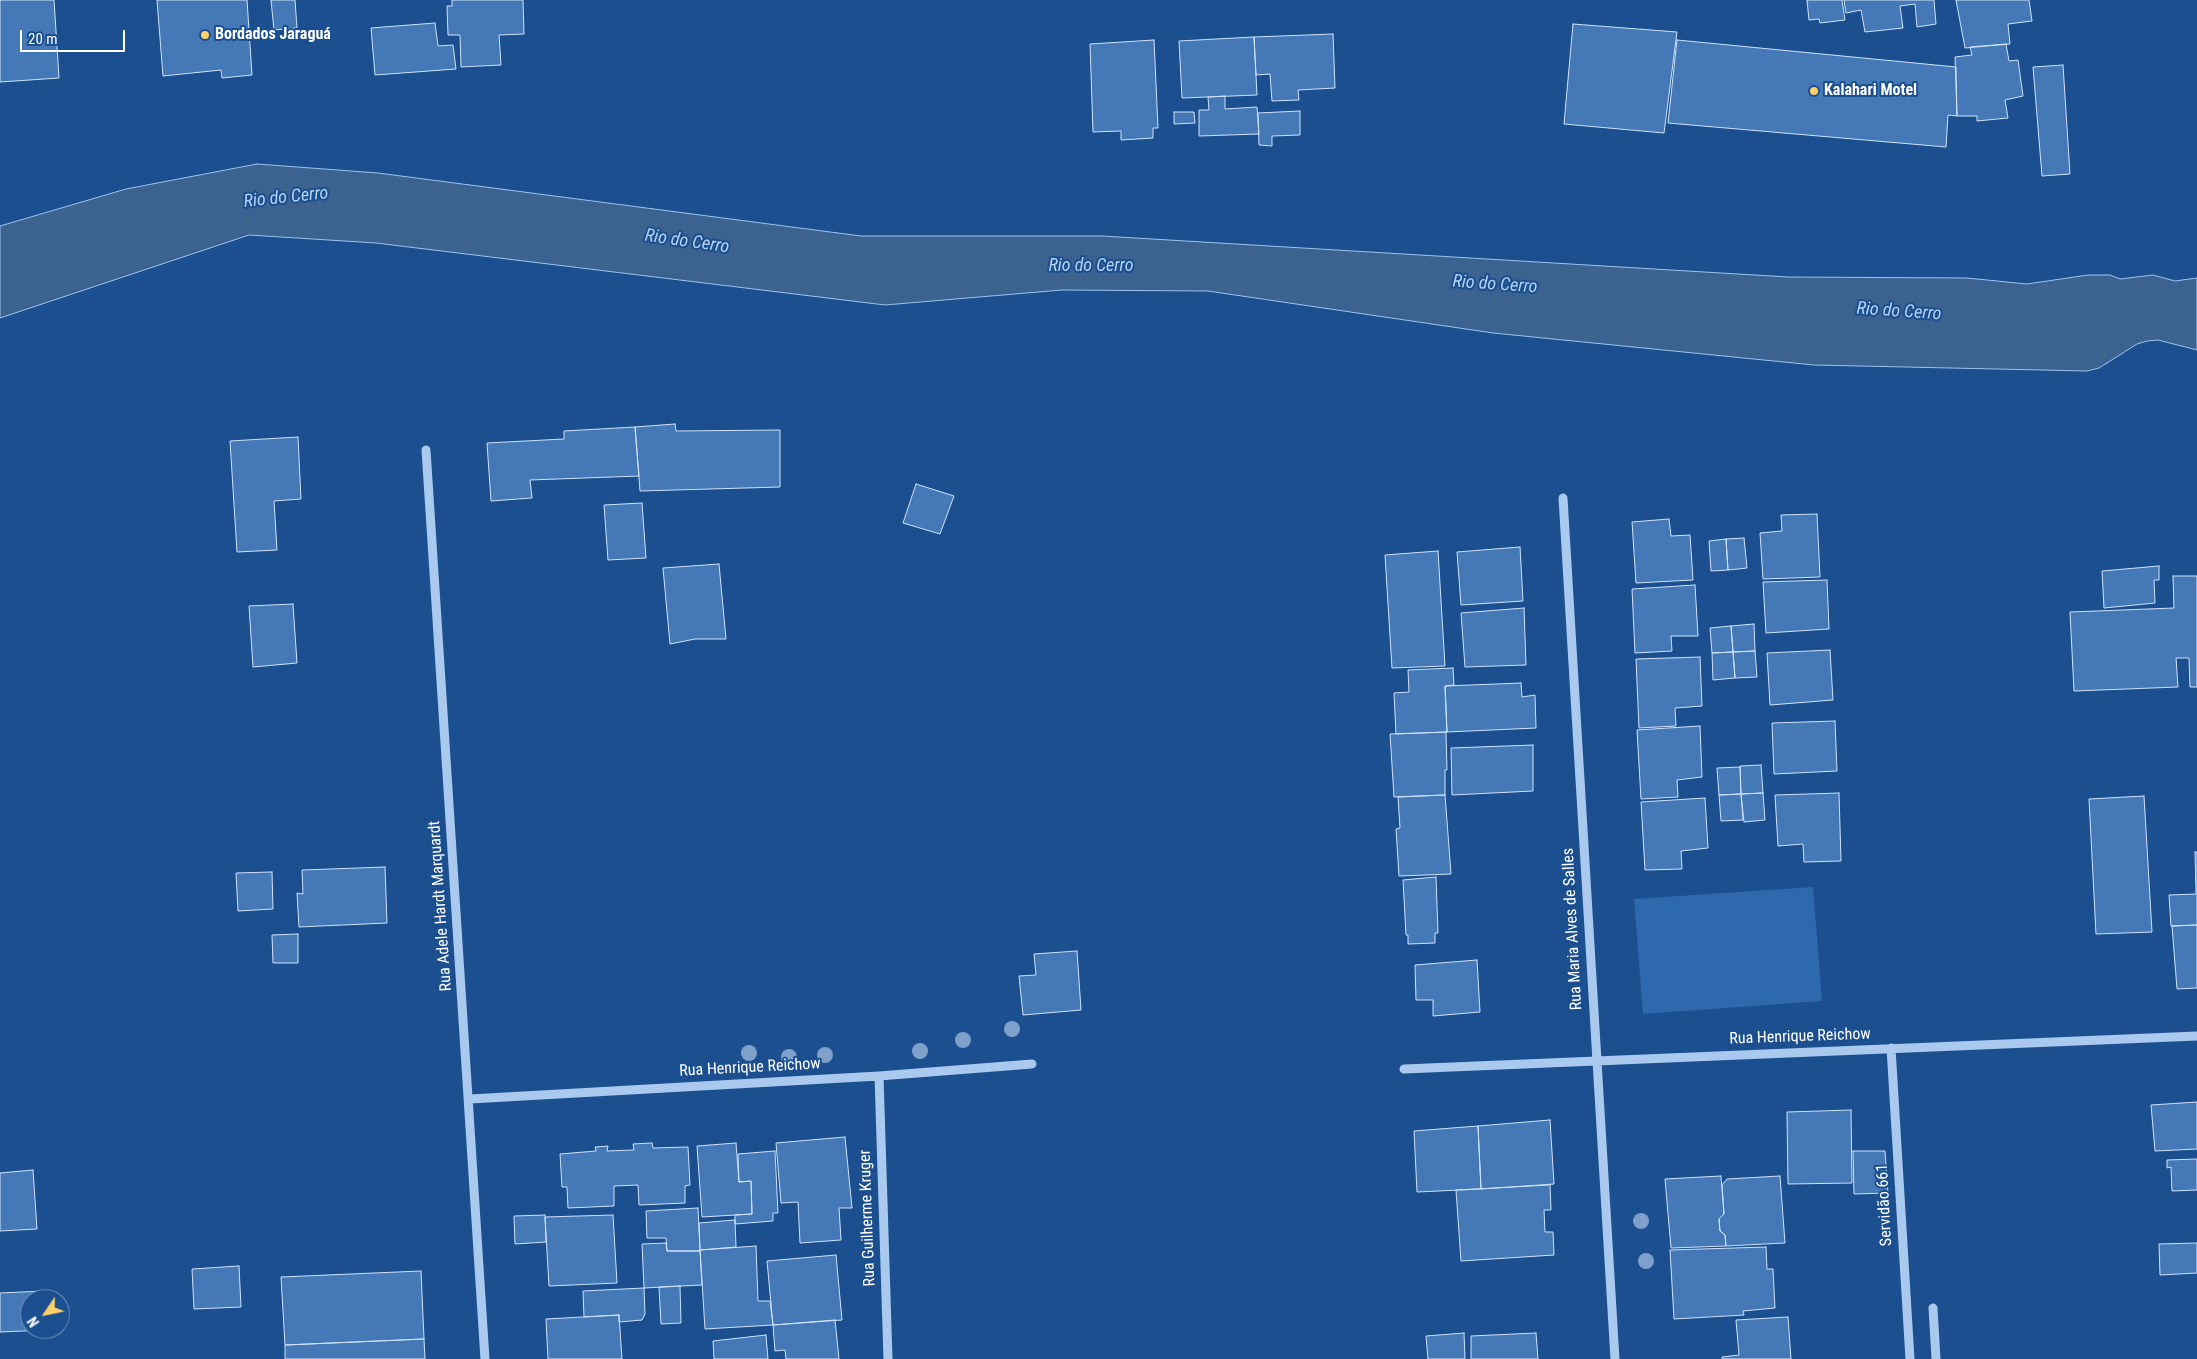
<!DOCTYPE html>
<meta charset="utf-8">
<style>
body{margin:0}
#map{position:relative;width:2197px;height:1359px;overflow:hidden;background:#1b4f8f;font-family:"Roboto Condensed",sans-serif}
canvas{display:block}
.north{position:absolute;left:20px;top:1289px;width:50px;height:50px;box-sizing:border-box;background:#1b4f8f;border:1px solid #7695bc;border-radius:50%;rotate:236deg;font-size:14px;font-weight:700;line-height:20px;text-align:center;color:#fff}
.north::after{content:'';display:block;margin:auto;width:18px;height:22px;background:#ffd166;clip-path:polygon(50% 0,100% 100%,50% 72%,0 100%)}
.scale{position:absolute;left:20px;top:30px;width:105px;height:22px;box-sizing:border-box;border:2px solid #fff;border-top:0;padding-left:6px;font-size:15px;line-height:18px;white-space:nowrap;color:#fff;-webkit-text-stroke:4px #1b4f8f;paint-order:stroke}
</style>
<div id="map">
<canvas width="2197" height="1359"></canvas>
<div class="north">N</div>
<div class="scale">20 m</div>
</div>
<script>
const ctx = document.querySelector('canvas').getContext('2d');
ctx.lineJoin = 'round';
function fillPath(path, color) {
  ctx.fillStyle = color;
  ctx.fill(path, 'evenodd');
}
function poly(rows) {
  const path = new Path2D();
  for (const r of rows) {
    path.moveTo(r[0], r[1]);
    for (let i = 2; i < r.length; i += 2) path.lineTo(r[i], r[i + 1]);
  }
  return path;
}
function trace(path, color, width, dash) {
  ctx.strokeStyle = color;
  ctx.lineWidth = width;
  ctx.lineCap = dash ? 'butt' : 'round';
  ctx.setLineDash(dash || []);
  ctx.stroke(path);
}
function drawText(font, color, halo, rows, align = 'center') {
  ctx.font = font + ' "Roboto Condensed",sans-serif';
  ctx.lineWidth = 4;
  ctx.setLineDash([]);
  ctx.textBaseline = 'middle';
  ctx.strokeStyle = halo;
  ctx.fillStyle = color;
  for (const [text, x, y, turn = 0] of rows) {
    ctx.save();
    ctx.translate(x, y);
    ctx.rotate((+turn || 0) * Math.PI / 180);
    ctx.textAlign = isNaN(turn) ? turn : align;
    if (halo) ctx.strokeText(text, 0, 0);
    ctx.fillText(text, 0, 0);
    ctx.restore();
  }
}
fillPath(poly([
 [1813,887,1822,1001,1643,1014,1634,899]
]), '#2e69ad');
const water = poly([
 [257,164,378,173,861,236,1102,236,1788,277,1967,278,2027,284,2088,275,2110,275,2120,279,2153,275,2175,281,2197,278,2197,350,2158,340,2147,341,2137,344,2099,368,2087,371,1814,365,1493,333,1208,291,1062,290,885,305,376,243,249,235,0,318,0,226,126,189,257,164]
]);
fillPath(water, '#3c6290');
trace(water, '#9cc4f0', 1);
const building = poly([
 [0,0,54,0,59,78,0,82,0,0],
 [157,0,247,0,252,75,222,78,221,70,163,76,157,0],
 [271,0,295,0,297,28,274,30,271,0],
 [452,0,523,0,524,34,499,35,501,65,461,67,460,35,448,35,447,6,452,6,452,0],
 [1807,0,1842,0,1845,20,1820,23,1819,19,1809,20,1807,0],
 [1844,0,1934,0,1936,24,1917,27,1915,4,1900,6,1903,28,1865,32,1861,10,1846,13,1844,0],
 [1956,0,2029,0,2032,21,2008,24,2010,44,1965,48,1956,0],
 [435,23,438,46,453,45,456,69,375,75,371,28,435,23],
 [1573,24,1677,32,1664,133,1564,124,1573,24],
 [1333,34,1335,88,1298,90,1299,100,1272,101,1270,74,1256,75,1254,37,1333,34],
 [1254,37,1257,95,1182,98,1179,41,1254,37],
 [1154,40,1158,128,1153,128,1153,138,1121,140,1121,131,1093,132,1090,44,1154,40],
 [1677,40,1956,67,1957,116,1948,115,1946,147,1668,123,1677,40],
 [2006,44,2009,61,2018,60,2023,96,2005,100,2008,118,1977,121,1977,116,1957,116,1955,57,1972,55,1970,47,2006,44],
 [2063,65,2070,174,2042,176,2033,67,2063,65],
 [1225,96,1225,109,1257,107,1259,134,1199,136,1199,110,1209,110,1208,97,1225,96],
 [1300,111,1300,135,1272,136,1272,146,1259,145,1258,113,1300,111],
 [1174,112,1194,112,1195,123,1174,124,1174,112],
 [675,424,676,431,780,430,780,487,640,491,635,427,675,424],
 [635,427,639,476,530,480,532,498,491,501,487,443,564,439,564,431,635,427],
 [298,437,301,499,274,501,277,550,237,552,230,441,298,437],
 [916,484,954,496,940,534,903,523,916,484],
 [642,503,646,558,608,560,604,505,642,503],
 [1817,514,1820,577,1763,579,1760,533,1782,531,1781,515,1817,514],
 [1669,519,1671,536,1690,535,1693,580,1636,583,1632,522,1669,519],
 [1744,538,1747,568,1728,570,1726,539,1744,538],
 [1726,539,1728,570,1711,571,1709,541,1726,539],
 [1520,547,1523,601,1461,605,1457,552,1520,547],
 [1438,551,1445,666,1392,668,1385,555,1438,551],
 [719,564,726,639,695,639,670,644,663,568,719,564],
 [2159,566,2159,580,2154,580,2155,603,2104,608,2102,571,2159,566],
 [2173,576,2197,576,2197,687,2190,687,2189,658,2176,658,2178,687,2074,691,2070,612,2174,608,2173,576],
 [1827,580,1829,629,1766,633,1763,582,1827,580],
 [1695,585,1698,636,1671,636,1672,651,1635,653,1632,589,1695,585],
 [293,604,297,663,253,667,249,606,293,604],
 [1524,608,1526,665,1465,667,1461,613,1524,608],
 [1754,624,1755,651,1733,652,1731,626,1754,624],
 [1731,626,1733,652,1712,653,1710,628,1731,626],
 [1830,650,1833,700,1770,705,1767,653,1830,650],
 [1755,651,1757,677,1735,678,1733,652,1755,651],
 [1733,652,1735,678,1713,680,1712,653,1733,652],
 [1700,657,1702,706,1675,708,1676,726,1639,728,1636,659,1700,657],
 [1453,668,1454,685,1445,686,1447,732,1396,734,1394,693,1409,692,1408,670,1453,668],
 [1521,683,1522,697,1535,695,1536,728,1447,732,1445,686,1521,683],
 [1835,721,1837,771,1774,774,1772,723,1835,721],
 [1700,726,1702,777,1677,780,1678,797,1641,799,1637,730,1700,726],
 [1446,732,1447,770,1445,770,1445,795,1394,797,1390,734,1446,732],
 [1533,745,1533,791,1452,795,1451,748,1533,745],
 [1761,765,1763,793,1741,794,1740,766,1761,765],
 [1740,767,1741,794,1719,795,1717,768,1740,767],
 [1763,793,1765,820,1744,822,1741,794,1763,793],
 [1839,793,1841,861,1804,862,1803,844,1778,846,1775,795,1839,793],
 [1741,794,1743,820,1721,821,1719,795,1741,794],
 [1445,795,1451,874,1399,876,1396,829,1400,828,1398,797,1445,795],
 [2144,796,2152,932,2096,934,2089,799,2144,796],
 [1705,798,1708,848,1681,851,1682,869,1645,870,1641,802,1705,798],
 [2195,852,2197,852,2197,925,2171,926,2169,895,2196,894,2195,852],
 [385,867,387,923,299,927,297,893,303,894,302,870,385,867],
 [272,872,273,909,238,911,236,873,272,872],
 [1436,877,1438,933,1435,933,1435,943,1408,944,1408,935,1406,935,1403,880,1436,877],
 [2197,925,2197,988,2177,989,2172,926,2197,925],
 [298,934,298,963,273,963,272,935,298,934],
 [1077,951,1081,1010,1023,1015,1019,976,1036,975,1034,954,1077,951],
 [1477,960,1480,1012,1433,1016,1433,1000,1416,1000,1415,965,1477,960],
 [2197,1102,2197,1149,2155,1151,2151,1105,2197,1102],
 [1851,1110,1852,1183,1788,1184,1787,1112,1851,1110],
 [1550,1120,1554,1184,1481,1189,1478,1126,1550,1120],
 [1478,1126,1481,1189,1417,1192,1414,1131,1478,1126],
 [845,1137,852,1208,839,1208,841,1240,800,1243,798,1202,781,1203,776,1143,845,1137],
 [652,1143,653,1148,688,1147,690,1185,685,1186,685,1203,639,1205,638,1185,614,1186,614,1206,568,1208,567,1187,562,1187,560,1154,596,1151,595,1147,608,1146,607,1151,634,1150,633,1144,652,1143],
 [736,1143,739,1182,751,1181,752,1214,702,1217,697,1146,736,1143],
 [775,1151,778,1213,773,1213,773,1221,735,1224,735,1215,752,1214,751,1181,739,1182,738,1154,775,1151],
 [1853,1151,1885,1151,1888,1193,1854,1194,1853,1151],
 [2197,1159,2197,1190,2172,1191,2171,1167,2167,1168,2167,1160,2197,1159],
 [33,1170,37,1229,0,1231,0,1173,33,1170],
 [1721,1176,1724,1214,1719,1219,1720,1231,1725,1235,1726,1246,1671,1248,1665,1179,1721,1176],
 [1780,1176,1785,1243,1726,1246,1725,1235,1720,1231,1719,1219,1724,1214,1722,1185,1727,1179,1780,1176],
 [1550,1185,1551,1210,1544,1210,1545,1232,1553,1232,1554,1255,1461,1261,1456,1190,1550,1185],
 [698,1208,700,1251,667,1251,666,1238,647,1238,646,1211,698,1208],
 [545,1215,546,1242,515,1244,514,1216,545,1215],
 [613,1215,617,1283,549,1286,545,1217,613,1215],
 [735,1220,736,1247,700,1250,699,1223,735,1220],
 [666,1243,667,1251,700,1251,702,1285,644,1288,642,1244,666,1243],
 [2197,1243,2197,1273,2160,1275,2159,1244,2197,1243],
 [756,1246,758,1301,770,1301,773,1325,705,1329,700,1250,756,1246],
 [1766,1247,1767,1269,1773,1269,1775,1308,1743,1311,1744,1315,1674,1319,1670,1250,1766,1247],
 [836,1255,842,1320,773,1325,767,1261,836,1255],
 [239,1266,241,1307,194,1309,192,1269,239,1266],
 [421,1271,424,1339,285,1345,281,1277,421,1271],
 [680,1286,681,1323,661,1324,659,1287,680,1286],
 [644,1288,645,1314,642,1320,619,1322,619,1315,584,1317,583,1291,644,1288],
 [44,1291,44,1299,30,1299,30,1329,46,1330,0,1332,0,1293,44,1291],
 [619,1315,622,1359,548,1359,546,1319,619,1315],
 [1788,1317,1791,1359,1722,1359,1722,1357,1739,1355,1736,1320,1788,1317],
 [835,1320,839,1359,786,1359,785,1350,775,1351,773,1325,835,1320],
 [1464,1333,1465,1359,1428,1359,1426,1336,1464,1333],
 [1536,1333,1538,1359,1471,1359,1471,1336,1536,1333],
 [766,1335,768,1359,714,1359,713,1341,766,1335],
 [424,1339,425,1359,285,1359,285,1345,424,1339]
]);
fillPath(building, '#4478b7');
trace(building, '#cfe3fa', 1);
trace(poly([
 [426,450,485,1359],
 [1563,498,1615,1359],
 [1891,1048,1910,1359],
 [1404,1069,2197,1036],
 [879,1076,888,1359],
 [470,1099,879,1076,1032,1064],
 [1933,1308,1936,1359]
]), '#a9c9ee', 9);
ctx.fillStyle = '#7ea0ca';
for (const [x, y] of [
 [1012,1029],
 [963,1040],
 [920,1051],
 [749,1053],
 [825,1055],
 [789,1057],
 [1641,1221],
 [1646,1261]
]) {
  ctx.beginPath();
  ctx.arc(x, y, 8, 0, 2 * Math.PI);
  ctx.fill();
}
for (const [x, y, r, color] of [
 [205,35,5,"#ffd166"],
 [1814,91,5,"#ffd166"]
]) {
  const dot = new Path2D();
  dot.arc(x, y, r, 0, 2 * Math.PI);
  ctx.fillStyle = color;
  ctx.fill(dot);
  trace(dot, '#1b4f8f', 2);
}
drawText('bold 16px', '#fff', '#1b4f8f', [
 ["Bordados Jaraguá",215,35],
 ["Kalahari Motel",1824,91]
], 'left');
drawText('16px', '#fff', '#1b4f8f', [
 ["Rua Adele Hardt Marquardt",441,906,-94],
 ["Rua Maria Alves de Salles",1573,929,-93],
 ["Rua Henrique Reichow",1800,1037,-2],
 ["Rua Henrique Reichow",750,1068,-3],
 ["Servidão 661",1885,1205,-93],
 ["Rua Guilherme Kruger",868,1218,-92]
]);
drawText('italic 18px', '#b5d3f5', '#1b4f8f', [
 ["Rio do Cerro",286,198,-6],
 ["Rio do Cerro",687,242,8],
 ["Rio do Cerro",1091,266],
 ["Rio do Cerro",1495,285,4],
 ["Rio do Cerro",1899,312,4]
]);
</script>
